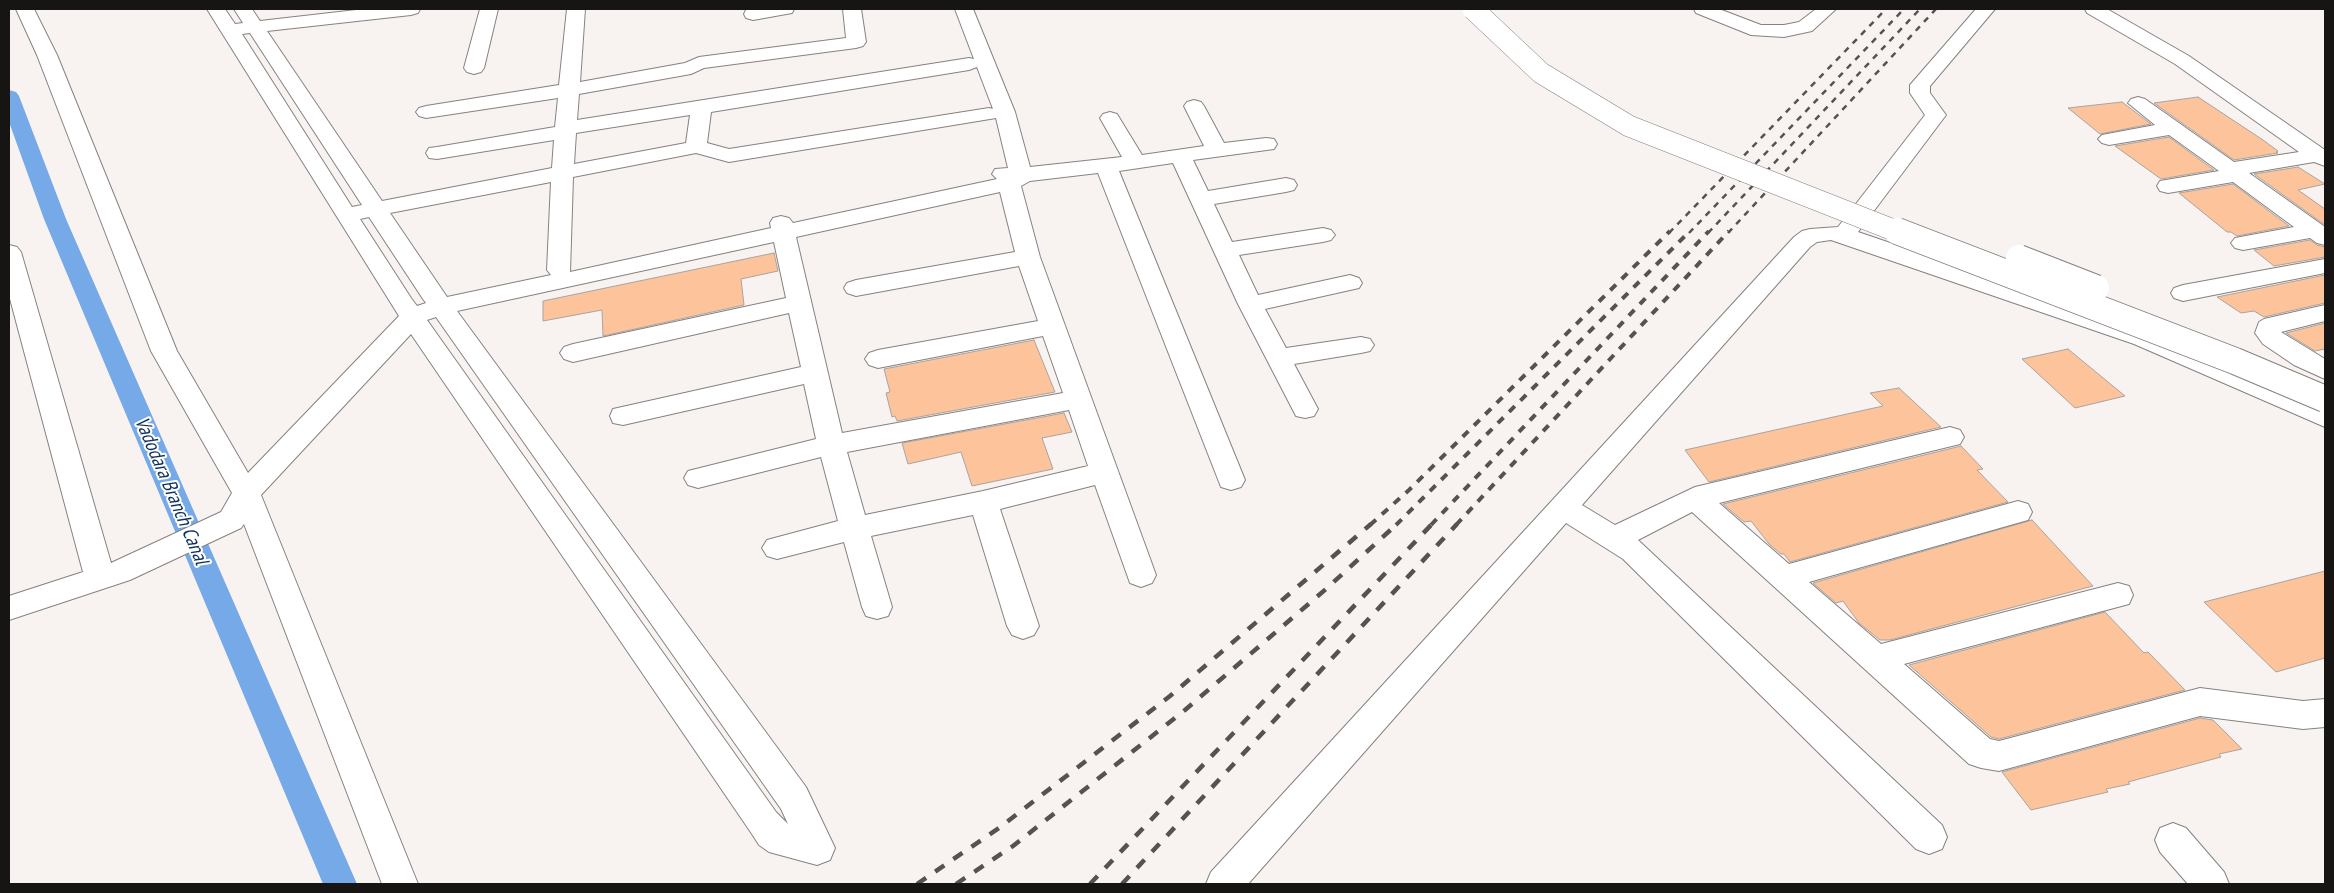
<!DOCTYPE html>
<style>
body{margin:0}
#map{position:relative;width:2334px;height:893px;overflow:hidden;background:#f8f3f0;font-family:"PT Sans Narrow",sans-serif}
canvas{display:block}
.frame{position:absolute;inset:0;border:10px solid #161514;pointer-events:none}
</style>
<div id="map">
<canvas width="2334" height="893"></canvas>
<div class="frame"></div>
</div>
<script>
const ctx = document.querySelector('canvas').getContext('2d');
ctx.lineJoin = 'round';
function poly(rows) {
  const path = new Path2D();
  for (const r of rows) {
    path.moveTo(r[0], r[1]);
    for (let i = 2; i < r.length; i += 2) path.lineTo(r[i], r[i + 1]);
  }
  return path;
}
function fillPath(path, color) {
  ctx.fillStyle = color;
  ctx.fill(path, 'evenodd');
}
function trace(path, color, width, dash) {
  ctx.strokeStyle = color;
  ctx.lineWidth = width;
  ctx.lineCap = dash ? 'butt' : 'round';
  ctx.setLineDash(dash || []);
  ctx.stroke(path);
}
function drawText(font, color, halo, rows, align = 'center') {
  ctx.font = font + ' "PT Sans Narrow",sans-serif';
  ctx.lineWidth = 4;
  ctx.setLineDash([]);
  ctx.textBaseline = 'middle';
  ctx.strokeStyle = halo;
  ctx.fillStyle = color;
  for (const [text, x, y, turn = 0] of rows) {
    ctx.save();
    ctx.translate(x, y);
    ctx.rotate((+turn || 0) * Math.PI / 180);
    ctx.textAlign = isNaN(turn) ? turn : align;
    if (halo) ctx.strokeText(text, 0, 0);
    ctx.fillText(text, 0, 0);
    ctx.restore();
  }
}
fillPath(poly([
 [9,90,16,92,19,96,66,219,357,884,323,884,44,219,9,122,9,90]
]), '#76a9e7');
const building = poly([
 [2198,97,2263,140,2278,151,2276,152,2278,153,2234,160,2154,103,2198,97],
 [2122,102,2151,124,2100,134,2068,108,2122,102],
 [2169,137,2214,170,2161,179,2115,146,2169,137],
 [2298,167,2325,184,2298,190,2325,209,2325,225,2254,174,2298,167],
 [2233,184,2289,226,2237,236,2231,232,2227,232,2179,193,2233,184],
 [2310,240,2317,245,2325,247,2325,257,2274,266,2254,250,2310,240],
 [774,253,778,271,741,279,744,305,603,336,602,310,543,321,543,301,774,253],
 [2325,275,2325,303,2264,317,2254,311,2241,313,2217,297,2325,275],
 [2325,323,2325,349,2315,351,2286,333,2325,323],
 [1034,340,1055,392,897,421,895,416,892,417,886,393,890,392,884,369,1034,340],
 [2068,349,2125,396,2075,408,2022,359,2068,349],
 [1899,388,1941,427,1709,482,1685,450,1883,406,1870,393,1899,388],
 [1064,413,1072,432,1042,438,1053,469,972,486,961,452,908,464,902,443,1064,413],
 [1961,446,1983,469,1977,470,2008,502,1790,562,1784,554,1781,554,1769,544,1751,521,1744,522,1723,504,1961,446],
 [2032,520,2093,586,1890,640,1880,640,1859,623,1843,601,1836,603,1813,583,2032,520],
 [2325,571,2325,658,2276,672,2204,602,2325,571],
 [2105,612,2144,653,2148,652,2185,690,1999,739,1991,737,1909,665,2105,612],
 [2200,718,2213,720,2242,749,2219,754,2221,757,2128,782,2130,784,2106,789,2108,792,2031,810,2002,772,2200,718]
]);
fillPath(building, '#fdc39b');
trace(building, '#a8a3a1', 1);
const minor = poly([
 [16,9,34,9,57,55,177,351,248,473,399,316,207,9,225,9,235,24,243,23,234,9,252,9,260,21,365,9,420,9,418,13,411,15,267,31,382,201,552,168,554,140,437,159,429,158,426,153,429,148,437,147,555,127,558,98,426,118,419,116,416,112,419,108,426,106,559,85,567,9,585,9,580,82,685,63,699,57,846,38,843,9,861,9,866,42,863,46,856,48,704,68,691,74,579,94,577,120,969,58,974,59,955,9,973,9,1015,112,1030,167,1122,157,1100,118,1103,114,1110,112,1117,114,1142,155,1204,146,1184,106,1187,102,1194,100,1201,102,1204,106,1224,143,1266,138,1274,139,1277,144,1274,149,1193,160,1208,191,1286,178,1294,180,1297,185,1294,190,1286,192,1214,204,1232,242,1323,228,1331,230,1335,235,1331,240,1323,242,1239,255,1258,295,1350,275,1359,278,1362,283,1359,288,1265,309,1286,348,1361,337,1370,339,1374,345,1370,351,1361,353,1294,364,1318,409,1314,416,1305,418,1296,416,1238,304,1173,163,1119,171,1245,480,1241,487,1231,490,1221,487,1098,173,1030,181,1021,186,1040,257,1156,575,1152,583,1141,587,1130,583,1095,485,1000,509,1039,626,1034,635,1023,639,1012,635,1007,626,973,515,871,536,892,607,888,616,877,619,866,616,862,607,844,542,777,559,767,556,762,548,767,540,838,521,821,457,698,488,688,485,684,478,688,471,816,439,804,384,623,425,613,423,610,416,613,409,801,367,789,313,573,362,564,359,560,353,564,347,573,344,786,298,774,242,457,311,806,787,835,848,830,860,817,865,769,852,759,845,752,834,411,334,261,495,418,884,382,884,244,524,241,528,130,580,9,620,9,596,83,572,9,295,9,245,17,247,21,252,111,563,221,512,232,493,151,351,37,55,16,9],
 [250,33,362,205,352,207,242,34,250,33],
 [977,67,993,109,989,108,729,149,707,143,711,112,969,70,977,67],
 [690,115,686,143,574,164,576,133,690,115],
 [996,118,1008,168,995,169,992,174,997,179,793,223,789,218,781,216,773,218,770,223,771,228,570,272,573,177,696,153,729,162,996,118],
 [551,182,547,270,551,275,447,297,390,213,551,182],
 [1000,192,1015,252,856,280,847,283,844,288,847,293,856,296,1019,266,1038,321,878,350,869,353,865,359,869,365,878,368,1043,336,1063,393,842,433,796,237,1000,192],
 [369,217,423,299,426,303,417,306,411,298,360,219,369,217],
 [436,317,781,809,788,824,776,812,427,320,436,317],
 [1069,410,1088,466,983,491,865,515,847,452,1069,410],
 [480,9,498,9,484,68,481,72,474,74,467,72,464,68,480,9],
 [752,9,794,9,792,13,753,20,746,18,744,14,746,10,752,9],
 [1694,9,1719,9,1761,25,1784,25,1799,22,1816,9,1836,9,1812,31,1784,37,1751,35,1696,13,1694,9],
 [1976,9,1995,9,1930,86,1930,93,1946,115,1858,232,2152,332,2325,407,2325,427,2134,344,1831,240,1817,242,1810,247,1582,505,1615,525,1695,487,1950,427,1960,430,1964,437,1960,444,1719,503,1789,564,2018,501,2028,504,2032,512,2028,520,1809,582,1881,644,2118,583,2129,586,2133,595,2129,604,1904,664,1990,739,1999,741,2200,688,2303,701,2325,699,2325,727,2303,729,2200,716,1999,771,1981,768,1969,764,1692,512,1638,540,1942,825,1947,837,1942,849,1929,854,1916,849,1623,559,1566,523,1248,884,1206,884,1211,872,1794,237,1802,231,1810,229,1838,227,1925,115,1910,93,1910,85,1976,9],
 [2085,9,2107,9,2189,56,2325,150,2325,166,2314,162,2249,173,2325,227,2325,245,2317,243,2310,238,2243,250,2235,248,2231,243,2235,238,2294,227,2233,182,2168,193,2160,191,2157,186,2160,181,2219,171,2169,135,2109,145,2102,143,2098,139,2102,135,2155,125,2128,103,2131,99,2138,97,2145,99,2234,162,2299,152,2175,64,2087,13,2085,9],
 [2325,259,2325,273,2183,301,2174,298,2171,293,2174,288,2183,285,2325,259],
 [2325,305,2325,321,2281,332,2325,359,2325,379,2294,365,2263,344,2255,333,2259,322,2264,319,2325,305],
 [2173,823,2186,828,2224,872,2229,884,2188,884,2160,852,2155,840,2160,828,2173,823]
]);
trace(minor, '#86827f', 2);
fillPath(minor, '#fff');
trace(poly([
 [1669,233,1886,9],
 [1689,233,1904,9],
 [1708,233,1920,9],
 [1728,233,1936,9]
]), '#555351', 2.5, [6, 6]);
trace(poly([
 [1370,525,1409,490,1670,231],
 [1396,525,1690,231],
 [1431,525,1709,231],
 [1456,525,1729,231]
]), '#555351', 4, [8, 8]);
trace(poly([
 [917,884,999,828,1170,696,1371,524],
 [956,884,1013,846,1185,710,1326,589,1397,524],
 [1090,884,1432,524],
 [1122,884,1457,524]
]), '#555351', 4.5, [11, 11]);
const minorBridgeFar1 = poly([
 [1473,9,1541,73,1629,126,1901,233]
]);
const minorBridge = poly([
 [1897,231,2235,361,2325,399],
 [2019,258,2096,288]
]);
trace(minorBridgeFar1, '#86827f', 22, []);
trace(minorBridge, '#86827f', 28, []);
trace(minorBridgeFar1, '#fff', 21);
trace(minorBridge, '#fff', 26);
drawText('italic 20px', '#10335b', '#fff', [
 ["Vadodara Branch Canal",171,491,67]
]);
</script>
